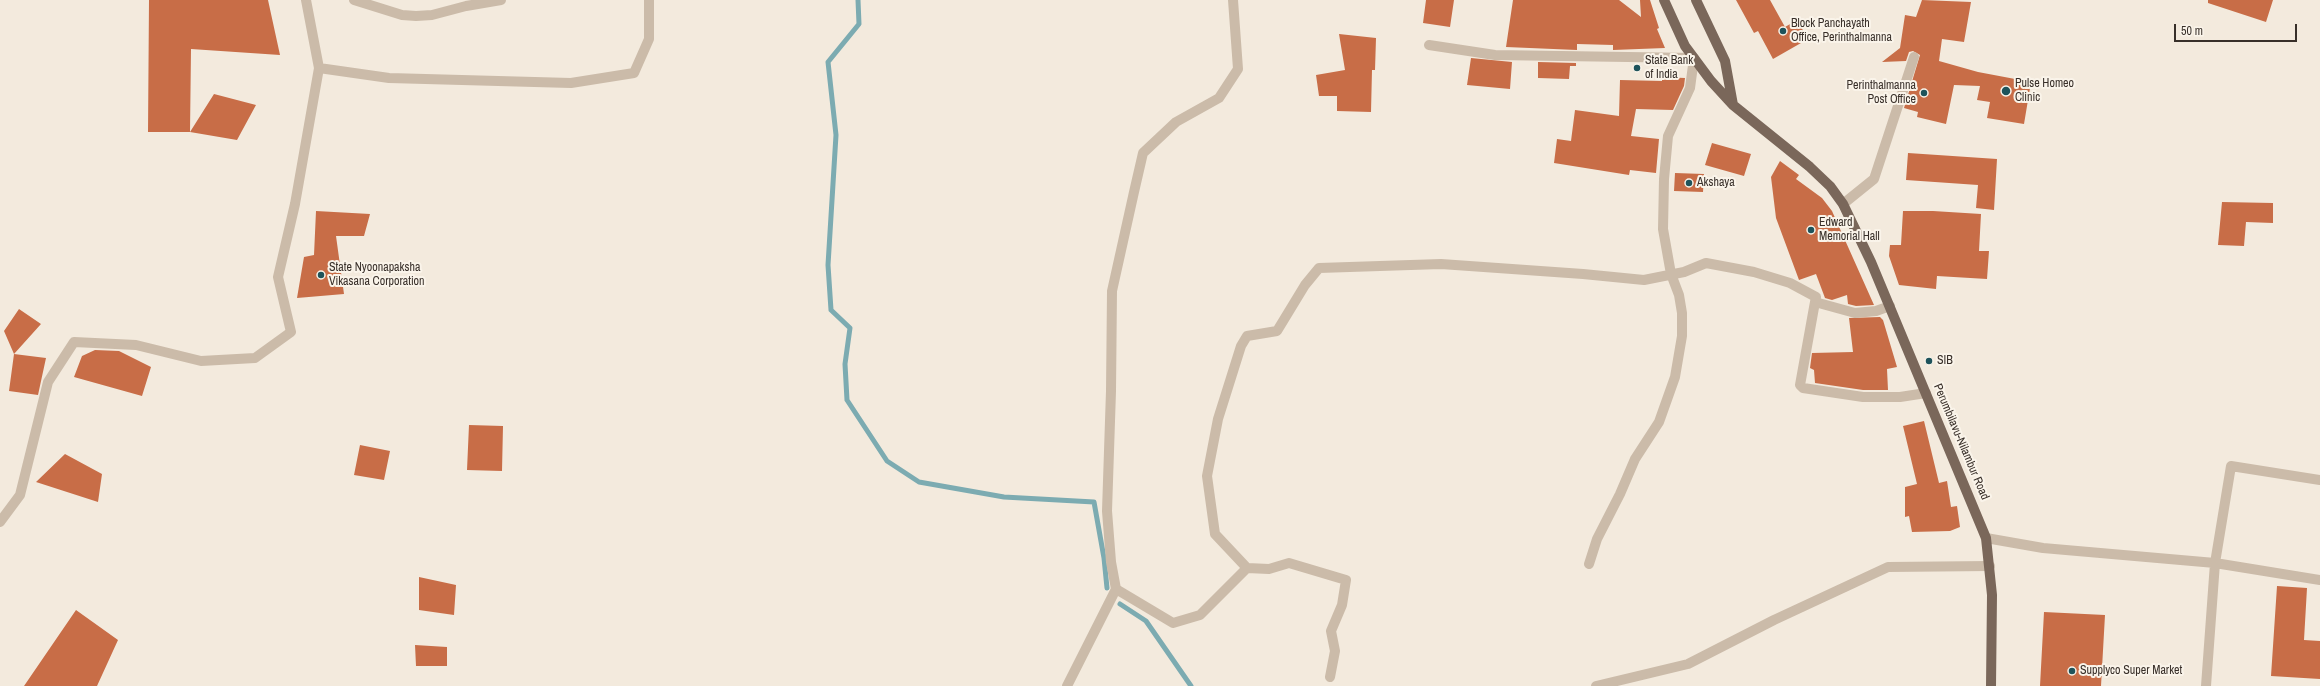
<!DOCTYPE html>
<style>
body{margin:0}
#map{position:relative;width:2320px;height:686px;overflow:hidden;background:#f3eadd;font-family:"Archivo Narrow",sans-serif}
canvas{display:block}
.scale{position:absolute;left:2174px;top:24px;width:123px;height:18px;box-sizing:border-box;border:2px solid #382f29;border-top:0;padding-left:5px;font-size:12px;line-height:14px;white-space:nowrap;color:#382f29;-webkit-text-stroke:3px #faf4ea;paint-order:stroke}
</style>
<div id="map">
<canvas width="2320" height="686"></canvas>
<div class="scale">50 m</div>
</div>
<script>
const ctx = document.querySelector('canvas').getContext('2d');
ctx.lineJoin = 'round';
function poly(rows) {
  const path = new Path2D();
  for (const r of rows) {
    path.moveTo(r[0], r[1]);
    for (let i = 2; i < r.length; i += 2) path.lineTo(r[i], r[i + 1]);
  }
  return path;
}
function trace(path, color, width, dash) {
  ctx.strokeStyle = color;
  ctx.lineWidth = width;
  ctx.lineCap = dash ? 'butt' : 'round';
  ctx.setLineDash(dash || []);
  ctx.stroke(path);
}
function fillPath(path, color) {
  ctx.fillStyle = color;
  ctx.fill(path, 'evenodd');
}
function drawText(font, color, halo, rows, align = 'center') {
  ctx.font = font + ' "Archivo Narrow",sans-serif';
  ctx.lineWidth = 4;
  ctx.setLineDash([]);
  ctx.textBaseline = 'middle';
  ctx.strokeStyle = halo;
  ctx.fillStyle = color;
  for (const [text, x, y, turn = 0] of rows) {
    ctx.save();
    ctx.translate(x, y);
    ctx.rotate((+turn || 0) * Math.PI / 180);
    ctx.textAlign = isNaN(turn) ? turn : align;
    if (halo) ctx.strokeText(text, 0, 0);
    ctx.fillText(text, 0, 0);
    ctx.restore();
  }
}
trace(poly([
 [858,0,859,24,828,62,836,135,828,265,831,310,850,328,845,364,847,400,887,461,919,482,1004,497,1094,502,1104,558,1107,588],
 [1120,604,1146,621,1191,686]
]), '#7cabb1', 5);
fillPath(poly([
 [149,0,268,0,280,55,191,49,190,132,148,132],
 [1426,0,1454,0,1450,27,1423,23],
 [1513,0,1619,0,1641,17,1640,0,1650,0,1659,28,1657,29,1665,48,1613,50,1613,45,1577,44,1577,50,1506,47],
 [1736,0,1770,0,1785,27,1797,20,1808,39,1773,59,1758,31,1754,33],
 [1922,0,1971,2,1964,42,1942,39,1939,61,1978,72,2031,82,2024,124,1987,118,1990,102,1977,100,1980,86,1954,85,1946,124,1917,117,1918,112,1904,108,1920,55,1913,51,1909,52,1906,61,1882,62,1900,48,1905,15,1916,17],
 [2208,0,2273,0,2266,22,2208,3],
 [1339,34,1376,38,1375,70,1372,70,1371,112,1337,111,1337,96,1319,96,1316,75,1345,70],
 [1471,58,1512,62,1510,89,1467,85],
 [1538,62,1576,63,1576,66,1570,66,1569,79,1538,78],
 [1662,77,1685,78,1684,86,1673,110,1636,109,1631,136,1659,139,1656,173,1630,170,1629,175,1554,163,1557,139,1571,141,1575,110,1619,116,1620,80,1662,81],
 [214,94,256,105,237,140,190,132],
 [1712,143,1751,154,1744,176,1705,165],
 [1908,153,1997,159,1994,210,1976,208,1978,185,1906,180],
 [1780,161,1799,175,1796,179,1822,198,1832,211,1874,305,1856,306,1848,304,1847,295,1832,300,1825,298,1816,274,1799,280,1776,218,1771,177],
 [1675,173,1704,174,1703,192,1674,191],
 [2222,202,2273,203,2273,223,2246,222,2244,246,2218,245],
 [316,211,370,214,364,236,336,236,344,294,297,298,304,257,314,255],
 [1903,211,1933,211,1981,214,1979,251,1989,251,1987,279,1937,276,1936,289,1899,285,1889,256,1890,245,1901,245],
 [19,309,41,324,14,354,4,331],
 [1880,317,1883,320,1897,367,1887,369,1888,390,1863,390,1815,383,1814,370,1810,368,1812,353,1853,352,1849,318],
 [95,350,119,351,151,367,142,396,74,377,82,356],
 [14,354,46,358,38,395,9,391],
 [1924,421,1939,483,1947,481,1951,507,1957,506,1960,527,1950,531,1912,532,1909,516,1905,517,1905,487,1917,484,1903,426],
 [469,425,503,426,502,471,467,470],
 [360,445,390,451,384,480,354,475],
 [65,454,102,474,98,502,36,482],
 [419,577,456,585,454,615,419,610],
 [2277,586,2307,588,2304,640,2320,641,2320,679,2271,676],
 [76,610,118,640,97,686,24,686],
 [2044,612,2105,615,2101,686,2040,686],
 [415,645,447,647,447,666,416,666]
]), '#c86d47');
trace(poly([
 [354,0,402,15,416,16,432,15,466,6,501,0],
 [1429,45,1495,55,1694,58,1690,88,1668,136,1664,179,1663,229,1671,274,1679,295,1682,313,1682,336,1675,377,1659,422,1635,459,1620,494,1597,539,1589,564],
 [319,68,389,78,571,83,634,73,649,39,649,0],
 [1843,204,1874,179,1914,57],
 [1815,302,1800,385,1803,388,1863,397,1900,397,1926,393],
 [0,522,20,495,48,382,74,342,136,345,201,361,255,358,291,332,278,277,295,204,319,68,306,0],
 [1986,538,2043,548,2215,563,2320,580],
 [1247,568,1215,534,1207,476,1218,419,1241,346,1247,336,1277,331,1305,285,1319,268,1441,264,1583,274,1644,280,1684,272,1706,263,1754,272,1790,283,1816,297,1815,302,1855,313,1876,311,1890,306],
 [1116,589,1173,623,1200,615,1247,568,1269,569,1289,563,1346,580,1342,605,1331,631,1335,651,1330,677],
 [1067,686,1116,589,1111,562,1107,511,1111,391,1112,291,1134,192,1143,153,1176,122,1219,98,1238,69,1233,0],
 [1596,686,1688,664,1774,620,1888,567,1990,566],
 [2206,686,2215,563,2231,466,2320,480]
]), '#cbbba9', 10);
trace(poly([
 [1664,0,1685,46,1711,81,1733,105,1810,167,1830,186,1843,204,1871,262,1986,538,1992,595,1991,686],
 [1696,0,1725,61,1733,105]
]), '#7a675a', 10);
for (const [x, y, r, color] of [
 [1783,31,4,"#1e535b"],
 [1637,68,4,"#1e535b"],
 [2006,91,5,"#1e535b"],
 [1924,93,4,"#1e535b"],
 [1689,183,4,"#1e535b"],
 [1811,230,4,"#1e535b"],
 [321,275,4,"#1e535b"],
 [1929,361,4,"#1e535b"],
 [2072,671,4,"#1e535b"]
]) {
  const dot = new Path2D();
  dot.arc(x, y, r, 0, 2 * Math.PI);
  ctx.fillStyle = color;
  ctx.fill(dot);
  trace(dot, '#faf4ea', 1.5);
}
drawText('12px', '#382f29', '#faf4ea', [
 ["Block Panchayath",1791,24],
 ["Office, Perinthalmanna",1791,38],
 ["State Bank",1645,61],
 ["of India",1645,75],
 ["Pulse Homeo",2015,84],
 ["Clinic",2015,98],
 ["Perinthalmanna",1916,86,"right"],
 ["Post Office",1916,100,"right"],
 ["Akshaya",1697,183],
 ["Edward",1819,223],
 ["Memorial Hall",1819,237],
 ["State Nyoonapaksha",329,268],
 ["Vikasana Corporation",329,282],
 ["SIB",1937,361],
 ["Supplyco Super Market",2080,671]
], 'left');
drawText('12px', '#382f29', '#faf4ea', [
 ["Perumbilavu-Nilambur Road",1961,442,67]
]);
</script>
